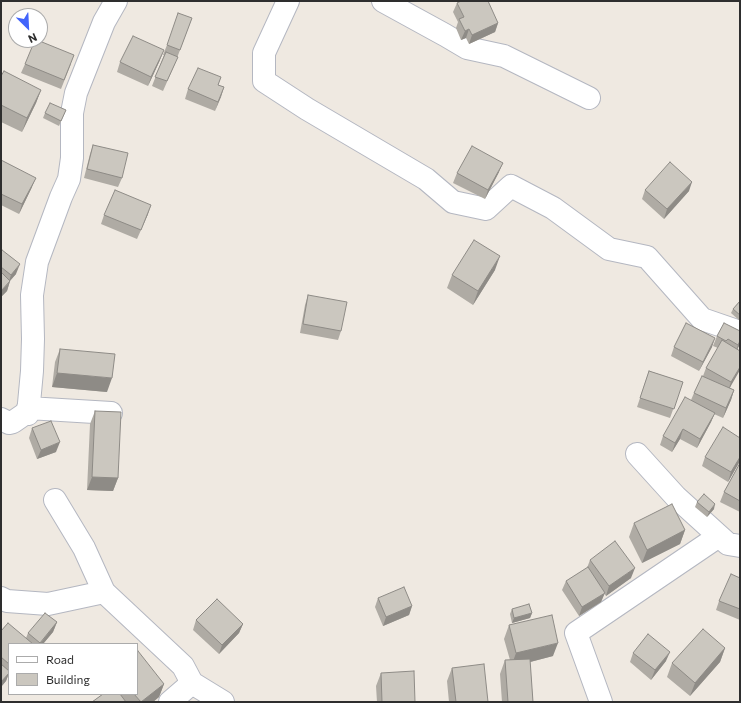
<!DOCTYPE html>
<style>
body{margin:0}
#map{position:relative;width:741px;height:703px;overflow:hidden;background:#efe9e1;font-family:Commissioner,sans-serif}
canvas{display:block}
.frame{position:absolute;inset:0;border:2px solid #2e2e2e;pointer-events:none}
.legend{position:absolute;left:8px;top:643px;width:130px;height:52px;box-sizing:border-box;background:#fff;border:1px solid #ababab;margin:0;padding:5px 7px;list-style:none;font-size:12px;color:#2e2e2e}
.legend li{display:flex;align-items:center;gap:8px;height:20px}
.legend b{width:20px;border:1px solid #ababab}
.north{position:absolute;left:8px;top:8px;width:40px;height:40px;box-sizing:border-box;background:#fff;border:1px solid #ababab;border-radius:50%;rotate:156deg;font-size:11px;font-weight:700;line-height:16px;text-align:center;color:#2e2e2e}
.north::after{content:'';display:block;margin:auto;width:14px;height:18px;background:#4264fb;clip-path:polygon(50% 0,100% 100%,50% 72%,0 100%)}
</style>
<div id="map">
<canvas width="741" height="703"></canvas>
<div class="frame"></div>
<ul class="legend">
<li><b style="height:5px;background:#fff"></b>Road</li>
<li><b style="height:11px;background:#cbc7bf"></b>Building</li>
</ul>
<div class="north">N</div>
</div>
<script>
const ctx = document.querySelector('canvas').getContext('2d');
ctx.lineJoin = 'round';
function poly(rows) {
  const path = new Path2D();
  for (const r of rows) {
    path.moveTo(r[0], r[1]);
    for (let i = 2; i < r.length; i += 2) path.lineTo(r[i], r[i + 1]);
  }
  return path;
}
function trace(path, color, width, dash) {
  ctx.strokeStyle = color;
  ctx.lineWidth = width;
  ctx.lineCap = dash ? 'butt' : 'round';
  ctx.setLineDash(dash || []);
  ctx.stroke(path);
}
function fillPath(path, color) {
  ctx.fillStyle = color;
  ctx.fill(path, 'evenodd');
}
const minor = poly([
 [288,1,264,53,264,81,307,109,426,179,453,202,486,209,511,186,553,208,609,249,647,257,702,319,740,332],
 [383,1,445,35,467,48,504,56,589,98],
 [28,408,111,413],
 [1,419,9,423,13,422,26,413,28,414,32,371,33,339,32,295,37,262,61,197,69,179,72,158,72,113,76,93,104,22,116,1],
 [637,454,676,497,719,536,728,544,740,546],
 [55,500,84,548,104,592,183,666,192,683,223,702],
 [1,598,7,601,48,604,104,592],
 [170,702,192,683],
 [601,702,576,633,719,536]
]);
trace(minor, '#b4b7c1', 24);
trace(minor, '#fff', 22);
fillPath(poly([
 [457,3,498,23,495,32,469,44,466,38,461,40,456,28,458,22,453,12],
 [192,18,174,66,163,91,152,86,164,55,163,55,167,45],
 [160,60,148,86,117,72,120,62],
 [25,64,71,64,61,89,21,73],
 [1,76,41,90,36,103,22,132,1,122],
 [221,77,218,85,224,87,215,111,185,99,188,89],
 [66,110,59,126,43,118,45,113],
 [93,145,122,178,118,187,84,178,90,154],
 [1,160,32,187,19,214,1,205],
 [499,172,485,199,453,183,457,173],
 [645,190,689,191,664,219,642,199],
 [148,214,137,239,101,224,104,215],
 [1,251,16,274,10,281,7,291,1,297],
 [495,270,473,305,447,288,452,275],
 [308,295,341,331,338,340,300,333,305,305],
 [740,301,740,321,731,313,733,309],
 [740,331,740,344,737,349,740,351,730,388,734,390,731,400,723,418,714,414,711,422,697,448,680,439,672,452,660,445,663,436,691,400,694,393,703,376,706,368,718,348,713,346,717,336],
 [674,347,712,347,699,371,671,356],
 [60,349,107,392,52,387,55,362],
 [649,371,683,382,670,418,637,407],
 [95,411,118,478,113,491,87,490,90,424],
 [32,428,56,452,37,459,29,438],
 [705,457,740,461,728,482,702,466],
 [740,463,740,512,720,502,724,492],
 [697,502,714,509,707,517,695,507],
 [634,523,685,530,680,544,642,563,629,537],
 [590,560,631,578,606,596,604,593,601,602,579,616,562,590,566,581,587,568],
 [740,578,740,620,716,610,719,601],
 [378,598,412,606,409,615,383,626,375,607],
 [512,609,532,613,530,618,512,623,510,614],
 [196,620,243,624,239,633,219,654,193,630],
 [57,622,53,632,43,644,9,644,9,676,8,676,6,681,1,687,1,631,26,638,28,633],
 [509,625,553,656,530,662,533,702,502,702,500,674,505,660,510,660,504,639],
 [725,648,720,662,690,696,667,677,672,663],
 [633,653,666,661,651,680,630,662],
 [452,668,488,702,449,702,447,681],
 [381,673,415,702,377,702,376,686],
 [164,684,159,697,153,702,92,702,103,694,137,694]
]), '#afaba4');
fillPath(poly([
 [498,23,495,32,469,44,472,35],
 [469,29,466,38,461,40,465,31],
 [164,50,160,60,148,86,151,77],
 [224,87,221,97,215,111,218,102],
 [41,90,36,103,22,132,27,118],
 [503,163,499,172,485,199,488,190],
 [36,178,32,187,19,214,22,204],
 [692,182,689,191,664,219,667,209],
 [151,205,148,214,137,239,141,230],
 [500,256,495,270,473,305,478,291],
 [20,264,16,274,8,283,10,281,7,291,1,297,1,291,8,284,11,275],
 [715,338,712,347,699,371,703,362],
 [740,341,740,344,735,354,738,345],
 [740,367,740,370,728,391,731,382],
 [57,373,112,378,107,392,52,387],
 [734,390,731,400,723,418,726,408],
 [715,413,711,422,697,448,700,439],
 [683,429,680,439,672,452,675,443],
 [60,442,56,452,37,459,41,450],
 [740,457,740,461,728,482,731,472],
 [92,477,118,478,113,491,87,490],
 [715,504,714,509,707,517,709,512],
 [685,530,680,544,642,563,647,550],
 [635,568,631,578,606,596,609,586],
 [605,593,601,602,579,616,582,607],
 [412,606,409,615,383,626,386,617],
 [532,613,530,618,512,623,514,618],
 [57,622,53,632,43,644,40,644],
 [243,624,239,633,219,654,222,645],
 [558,643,553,656,511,667,516,653],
 [725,648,720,662,690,696,695,683],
 [670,652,666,661,651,680,655,670],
 [9,673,6,681,1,687,1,682],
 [164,684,159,697,153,702,141,702]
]), '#8e8b86');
const building = poly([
 [461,1,488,1,498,23,472,35,469,29,465,31,459,19,464,17,457,3,461,1],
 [178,13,192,18,180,50,167,45,178,13],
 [133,36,164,50,151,77,120,62,133,36],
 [35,40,37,40,74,55,64,80,25,64,35,40],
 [166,52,178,57,167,81,155,77,166,52],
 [198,68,221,77,218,85,224,87,218,102,188,89,198,68],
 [4,71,41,90,27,118,1,105,1,76,4,71],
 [50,103,66,110,61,121,45,113,50,103],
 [93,145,128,153,122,178,87,169,93,145],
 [472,146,503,163,488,190,457,173,472,146],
 [1,160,36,178,22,204,1,194,1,160],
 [670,162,692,182,667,209,645,190,670,162],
 [115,190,151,205,141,230,104,215,115,190],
 [474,240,500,256,478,291,452,275,474,240],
 [2,250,20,264,11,275,1,267,1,251,2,250],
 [1,272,10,281,1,291,1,272],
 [308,295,347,302,341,331,303,324,308,295],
 [740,301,740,315,733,309,740,301],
 [686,323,715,338,703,362,674,347,686,323],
 [724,323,740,331,740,341,738,345,728,339,726,341,717,336,724,323],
 [722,340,740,351,740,367,731,382,706,368,722,340],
 [60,349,115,354,112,378,57,373,60,349],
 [649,371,683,382,674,409,640,398,649,371],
 [702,376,734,390,726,408,694,393,702,376],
 [685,397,715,413,700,439,683,429,675,443,663,436,685,397],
 [95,411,121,412,118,478,92,477,95,411],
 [51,421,60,442,41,450,32,428,51,421],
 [723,427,740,438,740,457,731,472,705,457,723,427],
 [740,463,740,501,724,492,740,463],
 [704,494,715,504,709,512,697,502,704,494],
 [672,504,685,530,647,550,634,523,672,504],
 [615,541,635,568,609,586,590,560,615,541],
 [588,567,605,593,582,607,566,581,588,567],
 [731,574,740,578,740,609,719,601,731,574],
 [404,587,412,606,386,617,378,598,404,587],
 [217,599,243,624,222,645,196,620,217,599],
 [529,604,532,613,514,618,512,609,529,604],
 [45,613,57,622,40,643,28,633,45,613],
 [552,615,558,643,516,653,509,625,552,615],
 [8,623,33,644,9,644,9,664,1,657,1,631,8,623],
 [703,629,725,648,695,683,672,663,703,629],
 [648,634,670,652,655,670,633,653,648,634],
 [138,651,164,684,141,702,134,694,137,694,137,652,138,651],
 [530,659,533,702,508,702,505,660,530,659],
 [1,664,9,671,9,673,1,682,1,664],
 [484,664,488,702,456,702,452,668,484,664],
 [414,671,415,702,382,702,381,673,414,671],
 [103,694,120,694,126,702,92,702,103,694]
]);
fillPath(building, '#cbc7bf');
trace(building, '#8e8b86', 1);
</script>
